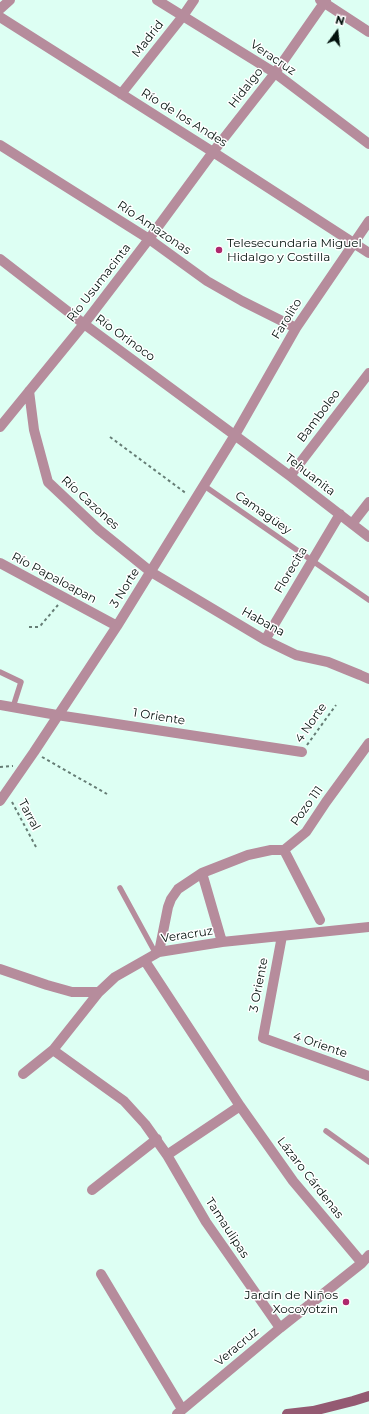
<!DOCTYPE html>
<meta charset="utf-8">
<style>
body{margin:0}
#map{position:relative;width:369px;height:1414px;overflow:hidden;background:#ddfff3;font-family:Montserrat,sans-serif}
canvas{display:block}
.north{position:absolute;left:317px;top:12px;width:40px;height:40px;-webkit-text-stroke:3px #fff;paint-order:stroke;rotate:15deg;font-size:11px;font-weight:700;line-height:16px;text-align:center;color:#03120d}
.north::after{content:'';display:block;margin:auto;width:14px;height:18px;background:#03120d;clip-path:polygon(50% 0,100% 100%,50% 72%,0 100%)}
</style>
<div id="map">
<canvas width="369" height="1414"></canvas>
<div class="north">N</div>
</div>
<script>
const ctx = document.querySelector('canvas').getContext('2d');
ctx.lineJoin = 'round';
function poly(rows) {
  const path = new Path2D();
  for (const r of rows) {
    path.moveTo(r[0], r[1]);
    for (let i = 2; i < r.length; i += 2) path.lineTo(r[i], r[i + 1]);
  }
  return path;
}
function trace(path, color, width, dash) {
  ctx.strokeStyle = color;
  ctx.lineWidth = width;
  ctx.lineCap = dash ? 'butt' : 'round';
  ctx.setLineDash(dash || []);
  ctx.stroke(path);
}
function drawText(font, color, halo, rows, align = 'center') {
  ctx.font = font + ' Montserrat,sans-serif';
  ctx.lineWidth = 3;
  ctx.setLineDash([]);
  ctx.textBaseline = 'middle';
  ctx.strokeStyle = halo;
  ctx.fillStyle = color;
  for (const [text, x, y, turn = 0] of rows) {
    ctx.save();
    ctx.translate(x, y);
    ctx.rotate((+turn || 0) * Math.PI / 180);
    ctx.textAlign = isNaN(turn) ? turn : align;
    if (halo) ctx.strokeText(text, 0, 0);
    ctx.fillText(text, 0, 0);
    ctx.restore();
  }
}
trace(poly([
 [110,437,187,494],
 [29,627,38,627,41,625,58,605],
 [307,745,336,705],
 [42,757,107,794],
 [0,767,13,766],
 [12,802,36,847]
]), '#667d75', 2, [3, 3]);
trace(poly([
 [203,485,369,600],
 [0,672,21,682,13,707],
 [120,888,156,954],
 [326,1131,369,1162]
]), '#b68c9c', 5.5);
trace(poly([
 [157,0,275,73,369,144],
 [320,0,369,32],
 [0,9,10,0],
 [0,17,213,152,369,253],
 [121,94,183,16,194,0],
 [0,145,149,239,207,281,242,301,296,328],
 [0,259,84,324,290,476,369,537],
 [29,391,34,430,48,482,99,530,151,572,265,640,296,655,328,662,360,675,369,679],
 [0,427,84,324,149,239,213,152,275,73,326,0],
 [290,476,369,373],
 [352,524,369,502],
 [0,563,117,626],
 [265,640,340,514],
 [0,705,57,715,302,752],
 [0,801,34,752,117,626,235,435,296,328,369,221],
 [284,850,320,920],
 [202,873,222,942],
 [282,936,263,1038,369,1076],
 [159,952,168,907,171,899,178,889,202,873,248,855,271,850,284,850,306,832,326,802,369,743],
 [145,961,240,1106,293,1181,362,1263],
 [0,969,47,985,72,992,99,992,115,977,159,952,222,942,369,927],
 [53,1050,124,1101,145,1124,167,1155,206,1222,280,1328],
 [23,1074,53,1050,99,992],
 [167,1155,240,1106],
 [92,1190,157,1139],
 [101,1274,182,1409],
 [177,1414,280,1328,362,1263,369,1255]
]), '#b68c9c', 10);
trace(poly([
 [287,1414,313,1411,353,1401,369,1396]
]), '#945a72', 10);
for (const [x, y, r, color] of [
 [219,250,4,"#ae286d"],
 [346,1302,4,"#ae286d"]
]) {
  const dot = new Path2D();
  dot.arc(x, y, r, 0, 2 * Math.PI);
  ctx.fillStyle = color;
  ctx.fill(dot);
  trace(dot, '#fff', 1.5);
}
drawText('12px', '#03120d', '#fff', [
 ["Madrid",148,39,-52],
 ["Veracruz",273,58,34],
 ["Hidalgo",246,88,-52],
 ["Río de los Andes",184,118,32],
 ["Río Amazonas",154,228,34],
 ["Río Usumacinta",99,283,-52],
 ["Farolito",287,319,-58],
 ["Río Orinoco",125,338,36],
 ["Bamboleo",319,416,-53],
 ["Tehuanita",310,475,38],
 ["Río Cazones",90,503,42],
 ["Camagüey",263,513,35],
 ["Florecita",291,570,-59],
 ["Río Papaloapan",54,578,28],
 ["3 Norte",125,588,-58],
 ["Habana",263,622,29],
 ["1 Oriente",159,717,9],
 ["4 Norte",311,723,-55],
 ["Pozo 111",307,806,-54],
 ["Tarral",29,815,62],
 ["Veracruz",187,935,-9],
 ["3 Oriente",259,985,-79],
 ["4 Oriente",320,1045,19],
 ["Lázaro Cárdenas",310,1178,52],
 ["Tamaulipas",227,1228,57],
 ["Veracruz",237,1347,-40]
]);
drawText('12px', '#03120d', '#fff', [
 ["Telesecundaria Miguel",227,243],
 ["Hidalgo y Costilla",227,257],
 ["Jardín de Niños",338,1295,"right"],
 ["Xocoyotzin",338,1309,"right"]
], 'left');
</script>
